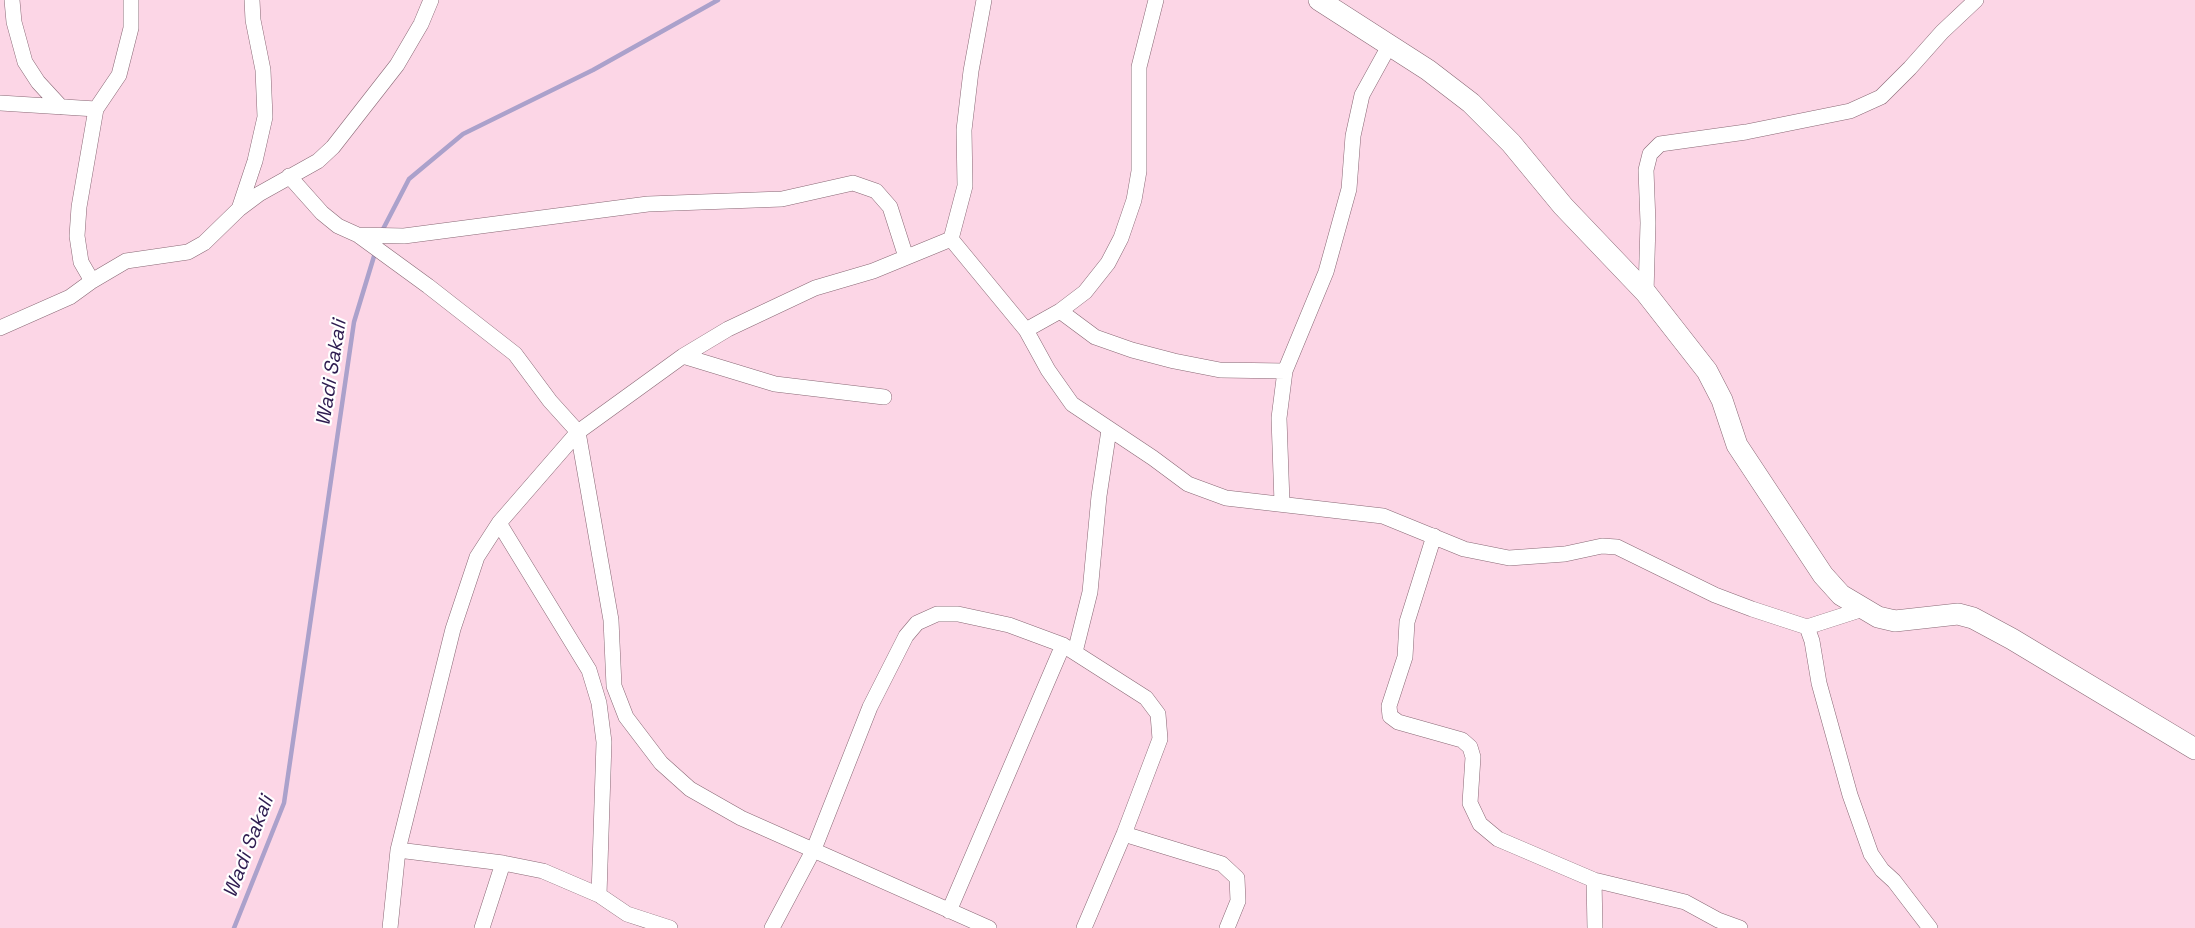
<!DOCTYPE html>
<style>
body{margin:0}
canvas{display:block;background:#fcd6e6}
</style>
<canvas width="2195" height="928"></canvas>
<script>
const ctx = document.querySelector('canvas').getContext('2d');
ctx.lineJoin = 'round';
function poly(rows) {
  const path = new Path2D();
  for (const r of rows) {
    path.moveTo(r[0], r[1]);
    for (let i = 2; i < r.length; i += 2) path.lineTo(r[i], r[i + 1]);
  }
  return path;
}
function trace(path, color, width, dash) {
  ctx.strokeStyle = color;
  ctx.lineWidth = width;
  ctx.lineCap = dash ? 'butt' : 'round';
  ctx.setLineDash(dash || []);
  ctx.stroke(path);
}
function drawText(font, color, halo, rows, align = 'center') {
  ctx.font = font + ' "Space Grotesk",sans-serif';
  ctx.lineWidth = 4.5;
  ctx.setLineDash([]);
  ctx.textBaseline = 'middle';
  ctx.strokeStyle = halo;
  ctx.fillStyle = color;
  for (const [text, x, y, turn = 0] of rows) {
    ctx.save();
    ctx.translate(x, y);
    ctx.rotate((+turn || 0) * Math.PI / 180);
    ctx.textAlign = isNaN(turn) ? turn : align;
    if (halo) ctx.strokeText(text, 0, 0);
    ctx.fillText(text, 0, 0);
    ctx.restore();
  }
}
trace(poly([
 [381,233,409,179,463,134,593,70,718,0],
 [234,928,284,803,354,322,375,253]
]), '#aba1cb', 4.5);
const street = poly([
 [12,0,14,22,25,62,38,82,61,107],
 [0,103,96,109],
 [289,176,322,213,338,226,358,235,404,236,648,204,782,199,853,183,876,191,890,207,906,257],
 [239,209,255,161,265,117,263,70,253,20,252,0],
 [358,235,428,286,515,354,550,401,578,432,611,620,614,686,626,717,661,763,690,789,741,818,989,928],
 [951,239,1026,330,1048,370,1072,404,1153,458,1188,484,1226,498,1383,516,1464,549,1509,558,1565,554,1602,546,1617,547,1715,595,1752,609,1807,627],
 [951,239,965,186,964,130,971,71,984,0],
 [92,281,81,262,77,236,79,207,96,109,119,75,131,28,131,0],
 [1646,293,1648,223,1646,170,1650,154,1660,144,1746,132,1850,111,1881,97,1910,68,1942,32,1976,0],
 [1060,311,1095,337,1132,350,1174,361,1220,370,1285,371],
 [0,328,70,297,92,281,126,261,188,252,204,243,239,209,259,194,318,161,333,147,397,65,421,24,431,0],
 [1026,330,1060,311,1085,292,1108,263,1121,238,1134,200,1139,171,1139,67,1156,0],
 [683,356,775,384,884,397],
 [1282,503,1279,418,1285,371,1326,272,1349,189,1353,136,1362,95,1389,46],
 [499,523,589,670,599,703,604,742,599,895],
 [1434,536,1407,622,1405,657,1389,706,1390,716,1398,722,1462,740,1470,747,1473,757,1470,803,1480,824,1498,839,1594,880,1685,902,1718,920,1740,928],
 [1863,609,1807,627,1812,641,1819,683,1850,795,1871,854,1882,870,1894,881,1930,928],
 [1075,652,1090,592,1099,496,1109,430],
 [1124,834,1222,864,1237,878,1238,901,1227,928],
 [398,850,503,863,543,871,599,895,627,914,670,928],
 [1594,880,1595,928],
 [949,911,1063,645],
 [390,928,398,850,453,629,477,557,499,523,578,432,683,356,728,329,815,288,873,271,951,239],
 [482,928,503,863],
 [772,928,814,849,870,707,906,636,917,623,937,614,958,614,1009,625,1063,645,1146,698,1158,714,1160,739,1124,834,1084,928]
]);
const secondary = poly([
 [1319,0,1428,70,1471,103,1511,143,1563,206,1646,293,1707,371,1722,400,1737,445,1823,575,1841,595,1878,617,1895,621,1958,614,1973,618,2012,639,2195,749]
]);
trace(street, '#896875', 16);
trace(secondary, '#896875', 22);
trace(street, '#fff', 15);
trace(secondary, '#fff', 21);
drawText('italic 20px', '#2e1c50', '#fff', [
 ["Wadi Sakali",332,373,-81],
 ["Wadi Sakali",249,847,-69]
]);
</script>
